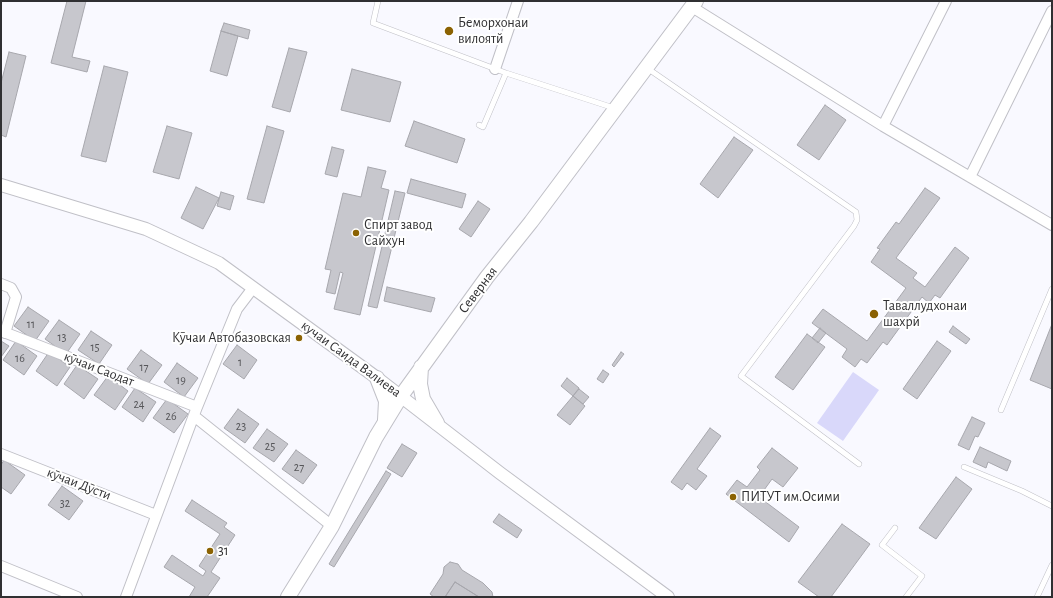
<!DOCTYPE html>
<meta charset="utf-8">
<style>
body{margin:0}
#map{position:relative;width:1053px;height:598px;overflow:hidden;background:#f9f9ff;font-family:"Alegreya Sans",sans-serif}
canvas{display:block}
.frame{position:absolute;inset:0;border:2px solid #303032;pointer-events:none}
</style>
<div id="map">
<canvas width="1053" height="598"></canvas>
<div class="frame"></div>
</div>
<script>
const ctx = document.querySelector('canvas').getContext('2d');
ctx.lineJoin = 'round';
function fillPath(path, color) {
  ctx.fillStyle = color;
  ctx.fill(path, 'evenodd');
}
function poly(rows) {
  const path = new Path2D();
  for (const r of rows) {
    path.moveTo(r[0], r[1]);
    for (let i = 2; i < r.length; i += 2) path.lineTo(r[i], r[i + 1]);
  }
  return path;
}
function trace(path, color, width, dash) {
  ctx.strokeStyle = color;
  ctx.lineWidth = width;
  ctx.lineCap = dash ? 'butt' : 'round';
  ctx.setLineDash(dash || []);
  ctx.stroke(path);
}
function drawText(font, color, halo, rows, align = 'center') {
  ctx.font = font + ' "Alegreya Sans",sans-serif';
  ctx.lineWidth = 4;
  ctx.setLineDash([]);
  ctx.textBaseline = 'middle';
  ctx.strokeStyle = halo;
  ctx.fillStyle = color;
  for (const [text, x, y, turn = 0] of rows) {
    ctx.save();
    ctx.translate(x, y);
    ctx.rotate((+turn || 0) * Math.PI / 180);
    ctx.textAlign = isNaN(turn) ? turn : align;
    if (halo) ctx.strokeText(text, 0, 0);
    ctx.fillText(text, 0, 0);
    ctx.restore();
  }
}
fillPath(poly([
 [853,372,879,390,843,441,817,423]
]), '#d9d8fa');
const building = poly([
 [67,1,86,1,72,57,90,61,87,72,51,63,67,1],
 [224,23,250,30,248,39,221,31,224,23],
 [221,31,238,36,227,76,210,71,221,31],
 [289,48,307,52,290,112,272,107,289,48],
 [9,52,26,56,6,137,1,135,1,83,9,52],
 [104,66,128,72,106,162,81,156,104,66],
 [352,69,401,82,390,122,341,110,352,69],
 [825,105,846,120,819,160,797,145,825,105],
 [414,121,465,139,457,163,405,146,414,121],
 [167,126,192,133,179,179,153,172,167,126],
 [267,126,284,131,264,203,247,199,267,126],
 [734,137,753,150,718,198,700,184,734,137],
 [332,147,344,150,337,177,325,174,332,147],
 [368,167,386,171,381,188,389,190,360,315,334,309,343,273,340,272,335,294,326,292,331,270,325,269,343,193,361,197,368,167],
 [411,179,466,194,462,208,407,193,411,179],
 [196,187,219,198,203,229,181,218,196,187],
 [925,188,940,198,896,258,917,273,913,278,925,287,955,247,969,258,940,298,935,295,929,303,922,297,887,345,883,342,867,363,861,359,855,367,842,357,847,349,812,323,823,309,867,341,906,288,871,262,880,249,877,248,896,222,899,224,925,188],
 [395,191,405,193,377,308,368,306,395,191],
 [221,192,234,196,230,210,217,206,221,192],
 [478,201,490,209,471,237,459,229,478,201],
 [387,287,435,298,431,312,384,301,387,287],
 [28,307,49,321,35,341,14,326,28,307],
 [59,320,80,334,66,354,45,339,59,320],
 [1052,324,1052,389,1030,380,1052,324],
 [953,326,970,339,966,344,949,332,953,326],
 [820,328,826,333,818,343,812,338,820,328],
 [91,331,112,345,99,364,78,350,91,331],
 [807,334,825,347,793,390,775,377,807,334],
 [1,341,9,346,1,357,1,341],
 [16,341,37,356,24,375,3,360,16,341],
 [937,341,951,351,917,399,903,389,937,341],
 [237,345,257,360,244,379,223,364,237,345],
 [141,350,162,365,148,384,127,369,141,350],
 [49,352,70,367,57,386,36,371,49,352],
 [621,352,624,354,614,367,612,365,621,352],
 [177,363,198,378,184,397,164,382,177,363],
 [77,365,98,379,84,399,64,384,77,365],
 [603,370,609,374,603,383,597,379,603,370],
 [108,376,128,391,115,410,94,395,108,376],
 [567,378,579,388,573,396,561,386,567,378],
 [135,388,156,402,143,422,122,407,135,388],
 [579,389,589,397,583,404,573,396,579,389],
 [573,396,585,406,570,425,557,415,573,396],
 [167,399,188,414,174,433,153,418,167,399],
 [238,409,259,424,245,443,224,428,238,409],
 [972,417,985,423,978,437,975,436,969,450,958,445,972,417],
 [710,428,721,436,697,469,707,476,696,490,687,483,682,490,671,482,710,428],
 [267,429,288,444,274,462,253,448,267,429],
 [402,444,417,453,402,477,387,468,402,444],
 [980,447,1011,461,1007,471,988,462,986,468,973,462,980,447],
 [772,448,798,468,783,487,772,479,759,497,799,527,789,542,726,494,737,480,747,487,760,470,757,467,772,448],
 [296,450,317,465,303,484,282,469,296,450],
 [4,460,25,475,11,494,1,487,1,465,4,460],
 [386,471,391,474,334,567,329,564,386,471],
 [956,477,972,489,936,539,919,528,956,477],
 [62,486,83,501,69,520,48,505,62,486],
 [192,500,227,523,224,527,235,535,211,572,220,578,207,597,189,597,195,587,164,567,172,555,203,576,206,571,199,566,220,534,185,511,192,500],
 [499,514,522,530,517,538,493,522,499,514],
 [842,524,870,544,831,597,819,597,798,582,842,524],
 [450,562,458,564,462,570,483,583,492,592,493,597,479,597,455,582,445,597,434,597,430,594,443,574,444,567,450,562],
 [455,582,479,597,445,597,455,582]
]);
fillPath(building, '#c7c7cd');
trace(building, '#a7a7ad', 1);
const service = poly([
 [378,1,373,23,506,73,614,108],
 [647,68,856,212,857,220,854,226,741,376,859,464],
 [479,125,483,127,506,73],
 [1001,410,1052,289],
 [964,467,1022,491,1052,506],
 [895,528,882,545,922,576,906,597],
 [1037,597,1052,565]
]);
const minor = poly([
 [692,7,883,126,1052,225],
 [495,69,518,1],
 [883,126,946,1],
 [970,177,1052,11],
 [1,284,11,288,16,297,5,333],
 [1,331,197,407],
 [194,416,332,526],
 [1,454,156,515],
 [1,566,77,597],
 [126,597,197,407,237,309,253,288]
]);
const tertiary = poly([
 [1,185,146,229,219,263,377,378,500,473,668,597]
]);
const secondary = poly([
 [421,367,420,384,423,399,437,423],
 [377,378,386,401,385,420],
 [288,597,332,526,376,437,401,396,487,277,531,222,696,1]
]);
trace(service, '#c0c0c7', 6);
trace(minor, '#c0c0c7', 12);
trace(tertiary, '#c0c0c7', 14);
trace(secondary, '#c0c0c7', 16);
trace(service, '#fff', 5);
trace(minor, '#fff', 10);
trace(tertiary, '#fff', 12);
trace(secondary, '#fff', 14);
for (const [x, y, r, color] of [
 [449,31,5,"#8b6202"],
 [356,233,4,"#8b6202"],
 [874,314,5,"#8b6202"],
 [299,338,4,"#8b6202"],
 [733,497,4,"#8b6202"],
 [210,551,4,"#8b6202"]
]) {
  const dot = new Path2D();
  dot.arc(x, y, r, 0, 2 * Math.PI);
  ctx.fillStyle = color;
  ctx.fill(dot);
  trace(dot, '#fff', 1.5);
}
drawText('12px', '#565659', null, [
 ["11",31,324],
 ["13",62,337],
 ["15",95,347],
 ["16",20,358],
 ["1",240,362],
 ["17",144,367],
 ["19",181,380],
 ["24",139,404],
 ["26",171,416],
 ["23",241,426],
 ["25",270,446],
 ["27",299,467],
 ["32",65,503]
]);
drawText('14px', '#303032', '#fff', [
 ["Беморхонаи",458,23],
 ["вилоятй",458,39],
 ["Спирт завод",364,225],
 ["Сайхун",364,241],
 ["Таваллудхонаи",883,306],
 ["шахрй",883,322],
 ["Кӯчаи Автобазовская",291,338,"right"],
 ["ПИТУТ им.Осими",741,497],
 ["31",218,551]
], 'left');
drawText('14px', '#303032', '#fff', [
 ["Северная",478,290,-53],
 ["кучаи Саида Валиева",351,359,36],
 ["кӯчаи Саодат",99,369,21],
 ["кӯчаи Дӯсти",79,484,21]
]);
</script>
